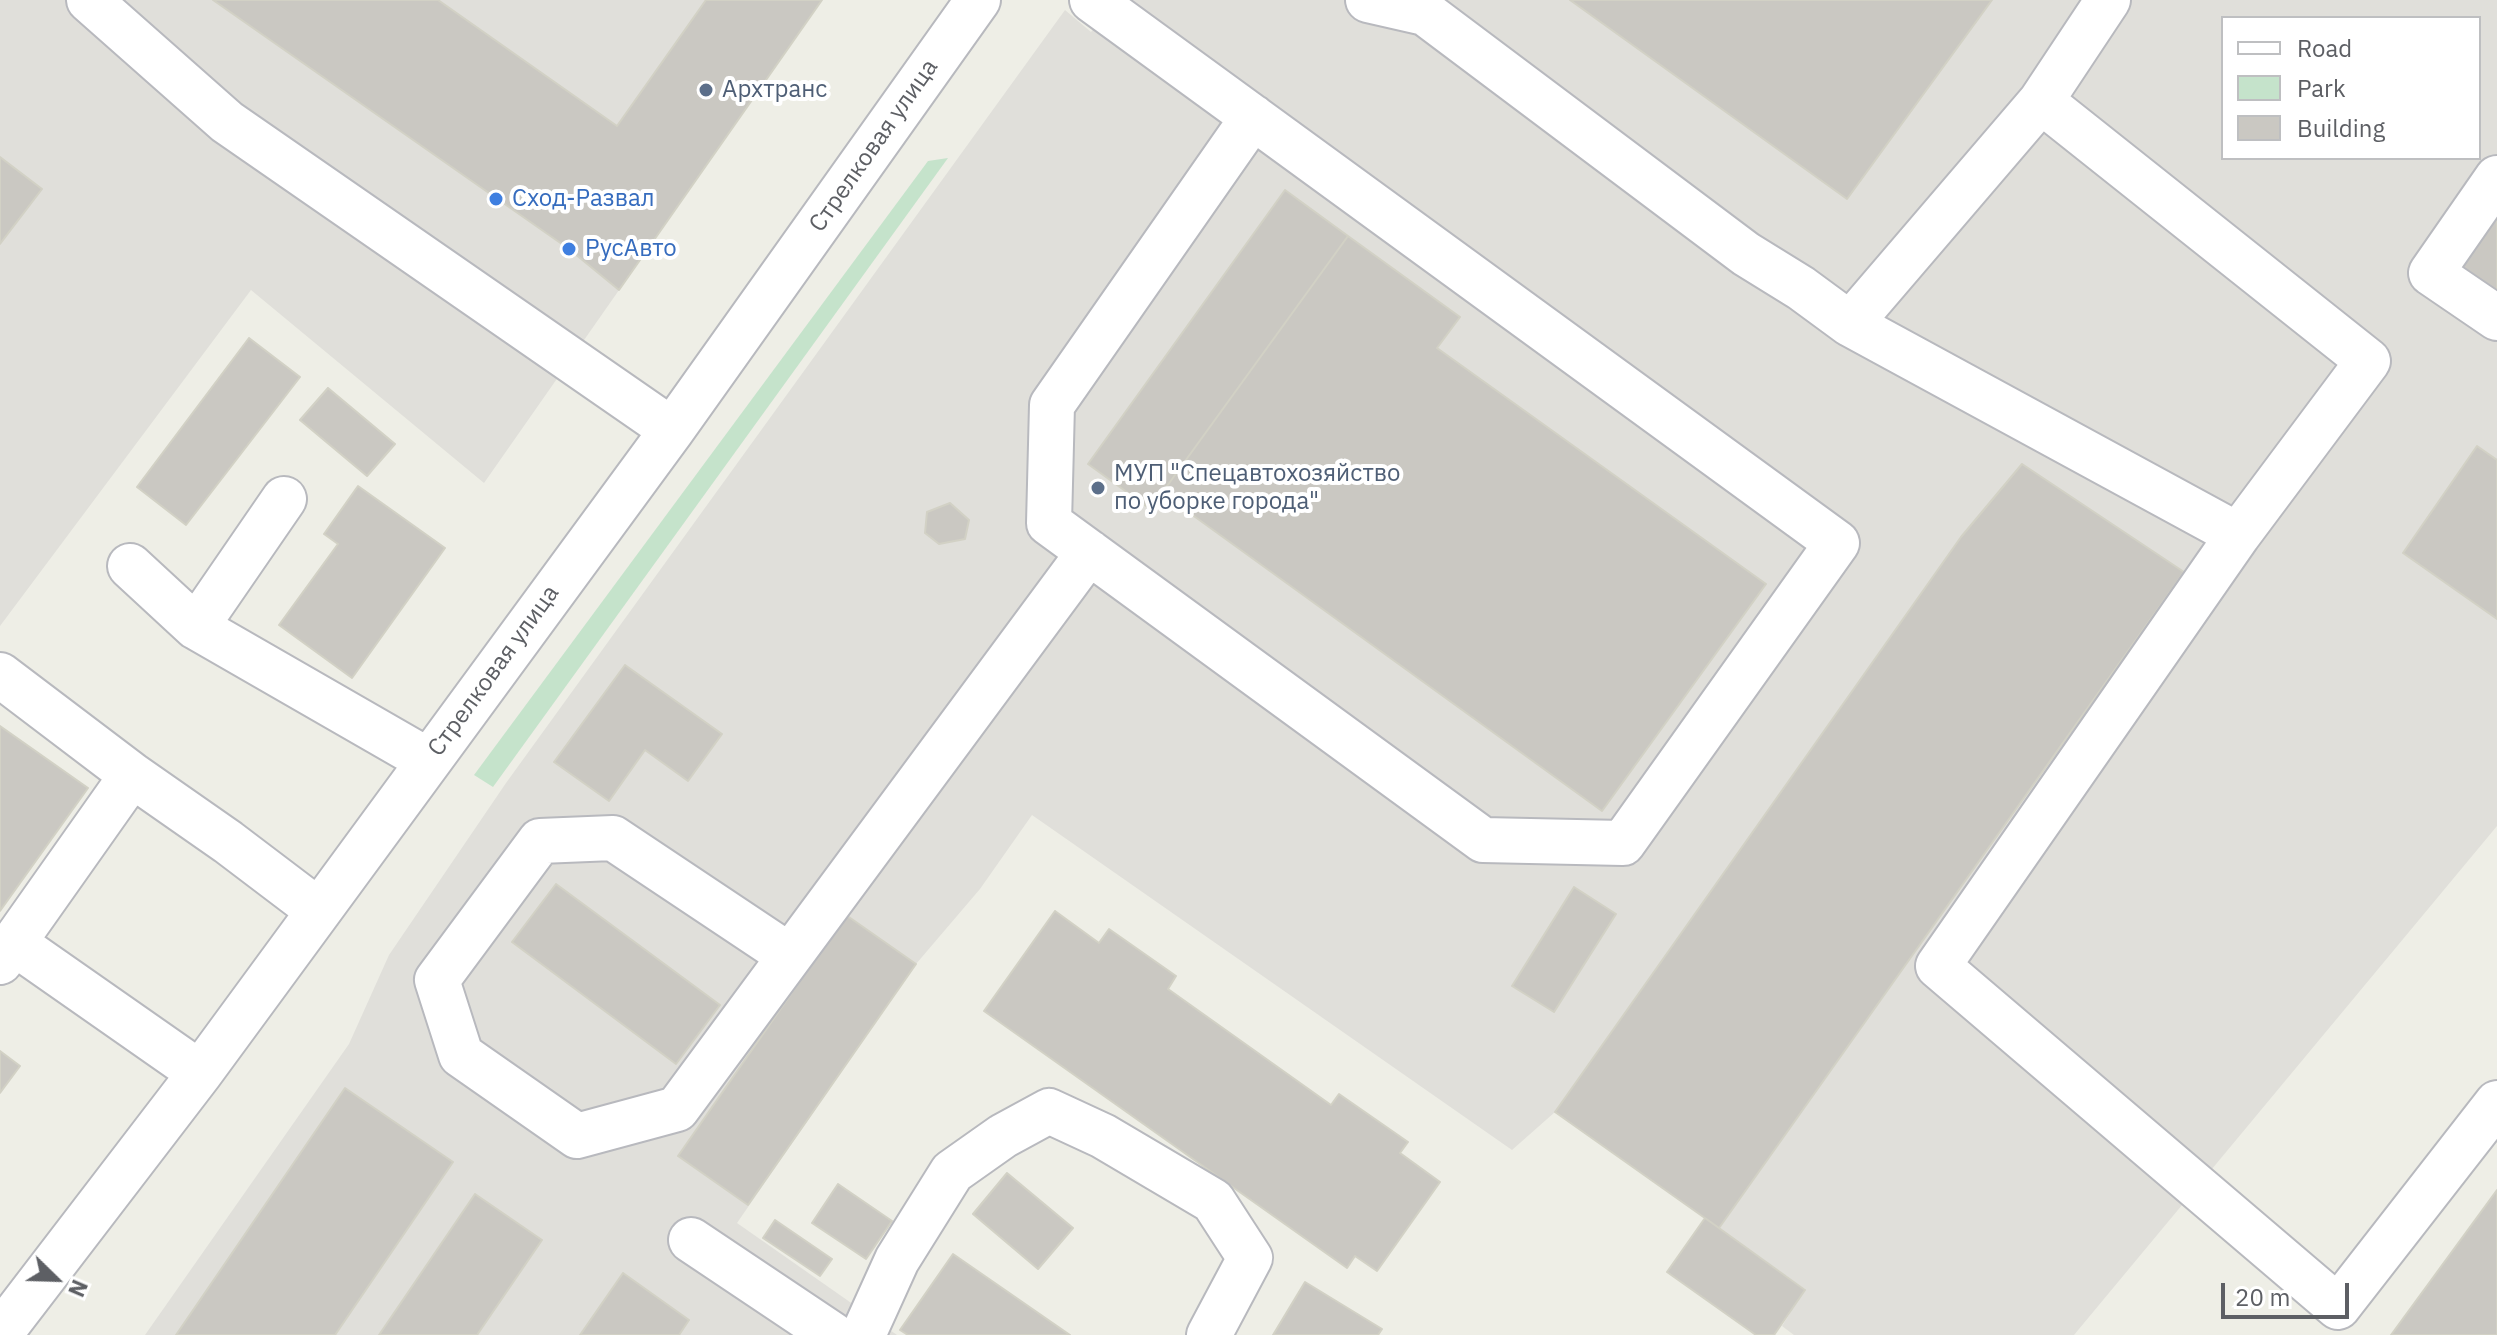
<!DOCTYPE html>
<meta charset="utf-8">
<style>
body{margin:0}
#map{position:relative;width:2497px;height:1335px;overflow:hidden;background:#eeeee6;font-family:"IBM Plex Sans",sans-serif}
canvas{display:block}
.legend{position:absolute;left:2221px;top:16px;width:260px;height:144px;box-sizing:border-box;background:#fff;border:2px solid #bebfc1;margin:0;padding:10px 14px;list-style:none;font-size:24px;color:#5d5f64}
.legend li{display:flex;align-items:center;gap:16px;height:40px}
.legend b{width:40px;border:2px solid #bebfc1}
.north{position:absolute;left:16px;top:1239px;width:80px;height:80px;-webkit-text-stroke:6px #fff;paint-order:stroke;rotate:113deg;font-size:22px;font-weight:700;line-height:32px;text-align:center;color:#5d5f64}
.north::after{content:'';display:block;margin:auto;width:28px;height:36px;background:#5d5f64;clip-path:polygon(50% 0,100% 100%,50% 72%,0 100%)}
.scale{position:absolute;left:2221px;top:1283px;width:128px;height:36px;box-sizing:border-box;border:4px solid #5d5f64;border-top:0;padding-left:10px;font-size:24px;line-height:28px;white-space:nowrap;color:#5d5f64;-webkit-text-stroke:6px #fff;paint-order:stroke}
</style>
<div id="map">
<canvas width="2497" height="1335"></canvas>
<ul class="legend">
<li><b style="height:10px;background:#fff"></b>Road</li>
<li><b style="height:22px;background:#c5e3cb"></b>Park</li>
<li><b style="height:22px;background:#cac8c2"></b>Building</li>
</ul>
<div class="north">N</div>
<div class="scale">20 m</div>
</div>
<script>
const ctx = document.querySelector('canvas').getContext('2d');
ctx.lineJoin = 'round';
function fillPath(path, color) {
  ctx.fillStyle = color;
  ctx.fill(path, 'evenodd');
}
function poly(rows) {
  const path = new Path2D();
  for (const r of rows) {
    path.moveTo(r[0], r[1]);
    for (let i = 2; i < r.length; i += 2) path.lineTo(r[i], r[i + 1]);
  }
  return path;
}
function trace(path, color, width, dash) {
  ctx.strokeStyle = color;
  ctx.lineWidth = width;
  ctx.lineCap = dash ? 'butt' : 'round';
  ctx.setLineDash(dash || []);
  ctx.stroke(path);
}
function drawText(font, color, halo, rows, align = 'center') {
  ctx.font = font + ' "IBM Plex Sans",sans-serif';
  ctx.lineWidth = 8;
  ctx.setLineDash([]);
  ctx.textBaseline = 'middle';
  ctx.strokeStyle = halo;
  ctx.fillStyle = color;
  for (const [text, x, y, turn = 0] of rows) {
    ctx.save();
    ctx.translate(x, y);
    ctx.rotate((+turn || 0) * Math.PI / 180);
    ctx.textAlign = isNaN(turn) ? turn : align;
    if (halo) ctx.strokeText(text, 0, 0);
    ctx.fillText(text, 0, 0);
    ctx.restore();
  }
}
fillPath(poly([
 [0,0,822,0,484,483,251,290,0,626],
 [1118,0,2497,0,2497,826,2074,1335,1794,1335,1782,1326,1805,1289,1555,1112,1512,1150,1032,815,980,889,916,964,737,1223,897,1335,145,1335,349,1044,389,955,506,783,1065,10,1091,32],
 [2223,18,2479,18,2479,158,2223,158]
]), '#e0dfda');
fillPath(poly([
 [948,158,493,787,474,775,928,161]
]), '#c5e3cb');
const building = poly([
 [213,0,438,0,617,126,706,0,822,0,619,290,569,249,213,0],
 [1570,0,1992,0,1847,199,1570,0],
 [0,157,42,189,0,244,0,157],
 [1285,190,1348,236,1162,493,1146,506,1088,464,1285,190],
 [2497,211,2497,294,2457,266,2497,211],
 [1348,236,1460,317,1437,348,1766,584,1602,811,1162,493,1348,236],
 [249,338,300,377,186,525,137,487,249,338],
 [328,388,395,444,367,476,300,420,328,388],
 [2477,446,2497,460,2497,619,2403,553,2477,446],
 [2022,464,2184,572,1719,1228,1555,1112,1961,537,2022,464],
 [358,486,445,548,352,678,279,625,338,544,324,534,358,486],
 [950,503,969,520,965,539,939,544,925,533,927,512,950,503],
 [625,665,722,734,688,781,645,750,609,801,554,762,625,665],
 [0,726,88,788,0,911,0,726],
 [556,884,720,1005,676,1064,512,942,556,884],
 [1574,887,1616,914,1554,1012,1512,986,1574,887],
 [1055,911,1099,943,1109,929,1176,976,1168,989,1331,1105,1339,1094,1408,1142,1400,1153,1440,1182,1377,1271,1355,1256,1347,1268,984,1011,1055,911],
 [846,915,916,964,748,1205,678,1156,846,915],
 [0,1051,20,1066,0,1093,0,1051],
 [345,1088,453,1162,335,1335,176,1335,345,1088],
 [1007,1173,1073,1228,1038,1269,973,1214,1007,1173],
 [838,1184,892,1221,866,1259,812,1223,838,1184],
 [2497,1190,2497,1335,2391,1335,2497,1190],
 [475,1194,542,1240,477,1335,379,1335,475,1194],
 [1705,1218,1805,1290,1774,1335,1756,1335,1667,1272,1705,1218],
 [775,1220,832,1259,820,1276,763,1238,775,1220],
 [953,1254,1070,1335,908,1335,900,1330,953,1254],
 [623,1273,689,1320,679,1335,580,1335,623,1273],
 [1305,1282,1382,1329,1378,1335,1273,1335,1305,1282]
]);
fillPath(building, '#cac8c2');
trace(building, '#d2d1c5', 2);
const minor = poly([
 [89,0,227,122,672,430],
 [1092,0,1837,543,1623,843,1483,840,1049,523,1052,405,1253,117],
 [1368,0,1425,13,1746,254,1801,288,1850,324,2041,101,2108,0],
 [2041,101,2368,361,2238,535,1938,966,2338,1307,2497,1103],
 [2497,178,2431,273,2497,318],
 [1850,324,2238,535],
 [130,566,196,627,429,761],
 [196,627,284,499],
 [0,675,132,775,228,842,319,911],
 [14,943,200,1073],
 [790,956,613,838,540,841,437,980,461,1055,577,1136,677,1109,790,956,1089,552],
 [0,962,132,775],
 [691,1240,833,1335],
 [0,1334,200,1073,672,430,978,0],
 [863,1335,897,1260,952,1172,1003,1136,1049,1111,1103,1136,1213,1201,1250,1258,1209,1335]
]);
trace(minor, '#b8b9be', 48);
trace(minor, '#fff', 44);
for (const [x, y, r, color] of [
 [706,90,8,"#5c6f8a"],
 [496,199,8,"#3f7fe0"],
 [569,249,8,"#3f7fe0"],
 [1098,488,8,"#5c6f8a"]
]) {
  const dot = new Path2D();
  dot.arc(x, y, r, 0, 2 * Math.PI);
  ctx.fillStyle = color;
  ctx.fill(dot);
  trace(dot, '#fff', 3);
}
drawText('24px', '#4e5e75', '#fff', [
 ["Архтранс",722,90],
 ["МУП \"Спецавтохозяйство",1114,474],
 ["по уборке города\"",1114,502]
], 'left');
drawText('24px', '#5d5f64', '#fff', [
 ["Стрелковая улица",874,146,-55],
 ["Стрелковая улица",494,671,-54]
]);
drawText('24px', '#366cbe', '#fff', [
 ["Сход-Развал",512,199],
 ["РусАвто",585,249]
], 'left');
</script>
